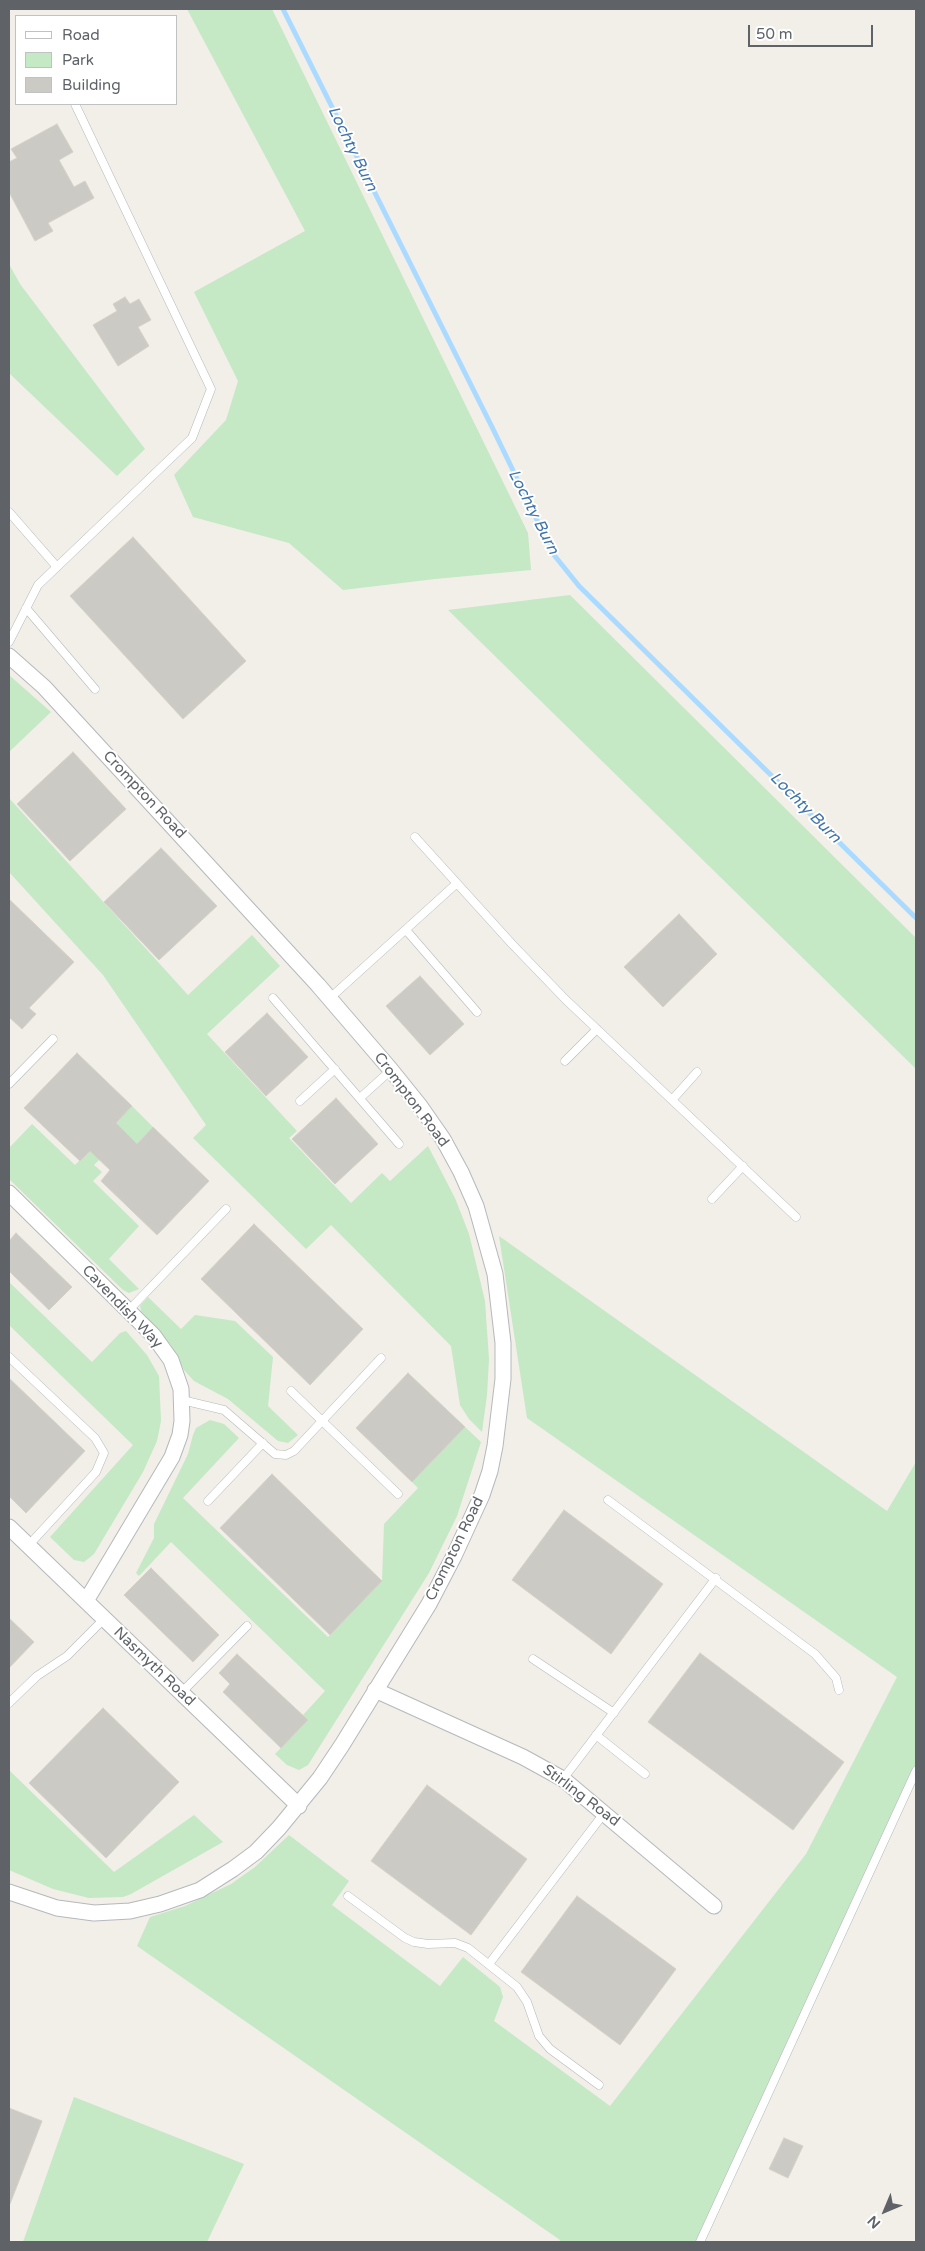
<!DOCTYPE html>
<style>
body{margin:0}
#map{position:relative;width:925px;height:2251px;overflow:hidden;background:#f1efe8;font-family:"Varela Round",sans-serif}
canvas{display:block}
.frame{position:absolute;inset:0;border:10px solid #5f6368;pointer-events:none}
.legend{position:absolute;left:15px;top:15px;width:162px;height:90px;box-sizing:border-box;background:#fff;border:1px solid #bfc1c3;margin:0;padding:6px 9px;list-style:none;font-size:15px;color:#5f6368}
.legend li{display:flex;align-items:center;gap:10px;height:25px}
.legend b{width:25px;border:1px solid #bfc1c3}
.north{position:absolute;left:860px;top:2186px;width:50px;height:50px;-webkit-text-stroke:4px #fff;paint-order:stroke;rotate:225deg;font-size:14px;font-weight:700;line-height:20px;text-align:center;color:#5f6368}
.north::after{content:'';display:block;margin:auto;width:18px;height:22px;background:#5f6368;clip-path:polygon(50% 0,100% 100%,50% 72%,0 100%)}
.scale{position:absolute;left:748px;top:25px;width:125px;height:22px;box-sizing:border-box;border:2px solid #5f6368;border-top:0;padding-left:6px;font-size:15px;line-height:18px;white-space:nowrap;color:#5f6368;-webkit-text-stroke:4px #fff;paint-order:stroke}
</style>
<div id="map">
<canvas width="925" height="2251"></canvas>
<div class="frame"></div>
<ul class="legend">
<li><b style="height:6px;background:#fff"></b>Road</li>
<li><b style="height:14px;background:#c5e8c5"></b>Park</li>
<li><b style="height:14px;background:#cccac5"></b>Building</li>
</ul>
<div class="north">N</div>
<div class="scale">50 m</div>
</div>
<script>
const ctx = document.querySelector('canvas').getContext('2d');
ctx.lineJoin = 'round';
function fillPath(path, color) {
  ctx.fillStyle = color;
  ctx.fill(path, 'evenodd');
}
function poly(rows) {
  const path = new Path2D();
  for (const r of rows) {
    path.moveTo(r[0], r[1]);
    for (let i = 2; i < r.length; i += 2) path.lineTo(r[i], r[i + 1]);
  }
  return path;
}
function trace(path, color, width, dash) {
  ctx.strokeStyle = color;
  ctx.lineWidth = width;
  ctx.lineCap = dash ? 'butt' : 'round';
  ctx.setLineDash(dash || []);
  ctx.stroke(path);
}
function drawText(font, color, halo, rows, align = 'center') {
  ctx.font = font + ' "Varela Round",sans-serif';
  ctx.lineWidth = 4;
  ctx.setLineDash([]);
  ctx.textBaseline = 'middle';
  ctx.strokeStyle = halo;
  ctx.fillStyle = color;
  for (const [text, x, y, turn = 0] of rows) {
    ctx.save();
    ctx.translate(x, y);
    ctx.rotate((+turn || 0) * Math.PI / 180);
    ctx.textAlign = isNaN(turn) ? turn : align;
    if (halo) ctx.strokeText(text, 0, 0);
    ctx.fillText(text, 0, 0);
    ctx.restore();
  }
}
fillPath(poly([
 [187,9,272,9,528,533,531,570,435,579,343,590,289,543,193,517,174,475,226,420,238,381,194,292,305,231],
 [9,264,20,284,145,449,117,476,9,373],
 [570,595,916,938,916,1069,448,610],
 [9,675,51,712,9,752],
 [9,798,188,995,252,935,280,966,207,1034,297,1131,289,1138,351,1203,382,1173,390,1181,428,1146,455,1198,469,1234,485,1301,489,1359,487,1395,482,1432,469,1419,460,1405,451,1346,331,1225,306,1249,193,1138,206,1125,103,975,9,872],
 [132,1106,153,1127,137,1144,126,1133,94,1165,102,1172,93,1181,139,1226,109,1259,139,1289,129,1293,123,1290,9,1179,9,1148,32,1124,75,1165],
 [499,1236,887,1511,916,1462,916,1771,700,2242,559,2242,560,2240,137,1946,150,1917,185,1906,231,1884,255,1867,289,1835,349,1881,332,1905,440,1986,463,1957,500,1987,503,1997,494,2021,610,2106,806,1854,897,1677,527,1418],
 [9,1282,92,1362,120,1333,126,1331,147,1355,159,1376,161,1421,157,1441,143,1472,94,1554,84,1562,74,1560,50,1537,133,1445,9,1325],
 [148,1297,181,1329,195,1315,235,1321,273,1357,268,1406,298,1435,288,1443,278,1441,228,1399,194,1381,184,1370,171,1345,141,1311,140,1306],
 [210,1420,224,1424,239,1438,183,1498,328,1637,382,1581,384,1524,418,1488,412,1482,465,1427,481,1442,457,1516,429,1573,308,1765,299,1770,287,1765,275,1754,308,1720,303,1715,325,1691,171,1542,139,1576,136,1573,154,1538,154,1524,188,1454,193,1435,196,1428],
 [9,1770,114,1872,194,1815,223,1842,131,1894,123,1897,89,1898,53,1889,9,1870],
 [74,2097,244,2164,207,2242,23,2242]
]), '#c5e8c5');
trace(poly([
 [283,9,492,427,554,555,579,586,916,918]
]), '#aadaff', 5);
const building = poly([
 [57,124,73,152,59,160,74,187,85,181,94,198,48,223,53,231,35,241,9,192,9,162,17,158,11,149,57,124],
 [125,297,130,304,139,299,151,320,138,327,149,346,118,366,93,325,117,311,113,304,125,297],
 [133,537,246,661,183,719,70,596,133,537],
 [73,752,126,809,70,861,17,804,73,752],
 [161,848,217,906,159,960,104,902,161,848],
 [9,899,74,962,29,1008,36,1014,22,1029,9,1017,9,899],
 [679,914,717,954,663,1007,624,967,679,914],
 [420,976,464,1024,430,1055,386,1006,420,976],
 [267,1013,308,1057,266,1096,225,1052,267,1013],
 [77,1053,132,1106,116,1123,137,1144,153,1127,209,1181,157,1235,101,1181,110,1170,90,1151,80,1161,24,1108,77,1053],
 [336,1098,378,1144,335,1184,292,1139,336,1098],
 [254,1224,363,1329,310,1385,201,1279,254,1224],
 [16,1233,72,1287,49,1310,9,1271,9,1241,16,1233],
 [408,1373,465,1427,412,1482,356,1428,408,1373],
 [9,1378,85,1451,26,1513,9,1496,9,1378],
 [272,1474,382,1581,330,1635,220,1528,272,1474],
 [564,1510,663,1584,611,1654,512,1580,564,1510],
 [151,1568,219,1635,193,1662,124,1595,151,1568],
 [9,1618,34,1642,9,1668,9,1618],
 [700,1653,844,1762,793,1830,648,1722,700,1653],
 [237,1654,308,1720,281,1748,223,1692,230,1684,219,1673,237,1654],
 [103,1708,179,1782,106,1858,29,1783,103,1708],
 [427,1785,527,1859,471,1935,371,1861,427,1785],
 [577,1896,676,1969,620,2045,521,1972,577,1896],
 [9,2108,42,2121,10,2204,9,2203,9,2108],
 [784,2138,803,2146,788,2178,769,2169,784,2138]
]);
fillPath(building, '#cccac5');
trace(building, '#d6d1c6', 1);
const service = poly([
 [9,512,57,567],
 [26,608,95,689],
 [9,642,38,585,192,438,211,389,75,104],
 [415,837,512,944,566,1000,796,1217],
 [406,930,477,1012],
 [273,998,399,1144],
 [330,998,456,884],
 [565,1061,597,1029],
 [9,1084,53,1039],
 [360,1098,391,1070],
 [672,1100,697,1072],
 [300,1101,335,1069],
 [712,1199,743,1166],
 [129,1310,226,1209],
 [9,1357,95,1438,104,1453,96,1472,28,1546],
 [291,1391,398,1494],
 [182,1400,224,1410,275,1454,286,1455,294,1451,381,1358],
 [608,1500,815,1654,836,1678,839,1690],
 [208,1501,263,1443],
 [533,1659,614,1713],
 [181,1693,247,1626],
 [9,1703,37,1676,67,1656,104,1619],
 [596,1735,645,1774],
 [563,1779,716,1578],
 [348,1896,405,1938,414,1942,428,1944,455,1943,468,1948,517,1987,527,2002,539,2036,550,2049,599,2085],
 [489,1964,605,1812],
 [700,2242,916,1771]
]);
const minor = poly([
 [9,656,44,687,318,985,391,1070,420,1106,443,1139,461,1172,476,1206,495,1274,503,1343,503,1379,495,1446,490,1471,482,1495,454,1556,429,1604,342,1745,320,1778,279,1828,256,1852,233,1869,200,1890,160,1904,130,1911,94,1913,57,1908,9,1892],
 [9,1193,153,1335,171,1360,181,1389,182,1421,180,1435,172,1457,86,1601],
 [9,1527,299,1806],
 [375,1690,523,1757,563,1779,714,1906]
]);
trace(service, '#b5b8bc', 9);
trace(minor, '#b5b8bc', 17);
trace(service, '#fff', 8);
trace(minor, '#fff', 15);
drawText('15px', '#5f6368', '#fff', [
 ["Crompton Road",144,795,47],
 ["Crompton Road",411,1100,53],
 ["Cavendish Way",122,1307,46],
 ["Crompton Road",455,1549,-64],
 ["Nasmyth Road",154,1667,44],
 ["Stirling Road",581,1796,37]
]);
drawText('italic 16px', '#4174aa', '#fff', [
 ["Lochty Burn",352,149,64],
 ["Lochty Burn",533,512,63],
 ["Lochty Burn",805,808,45]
]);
</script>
